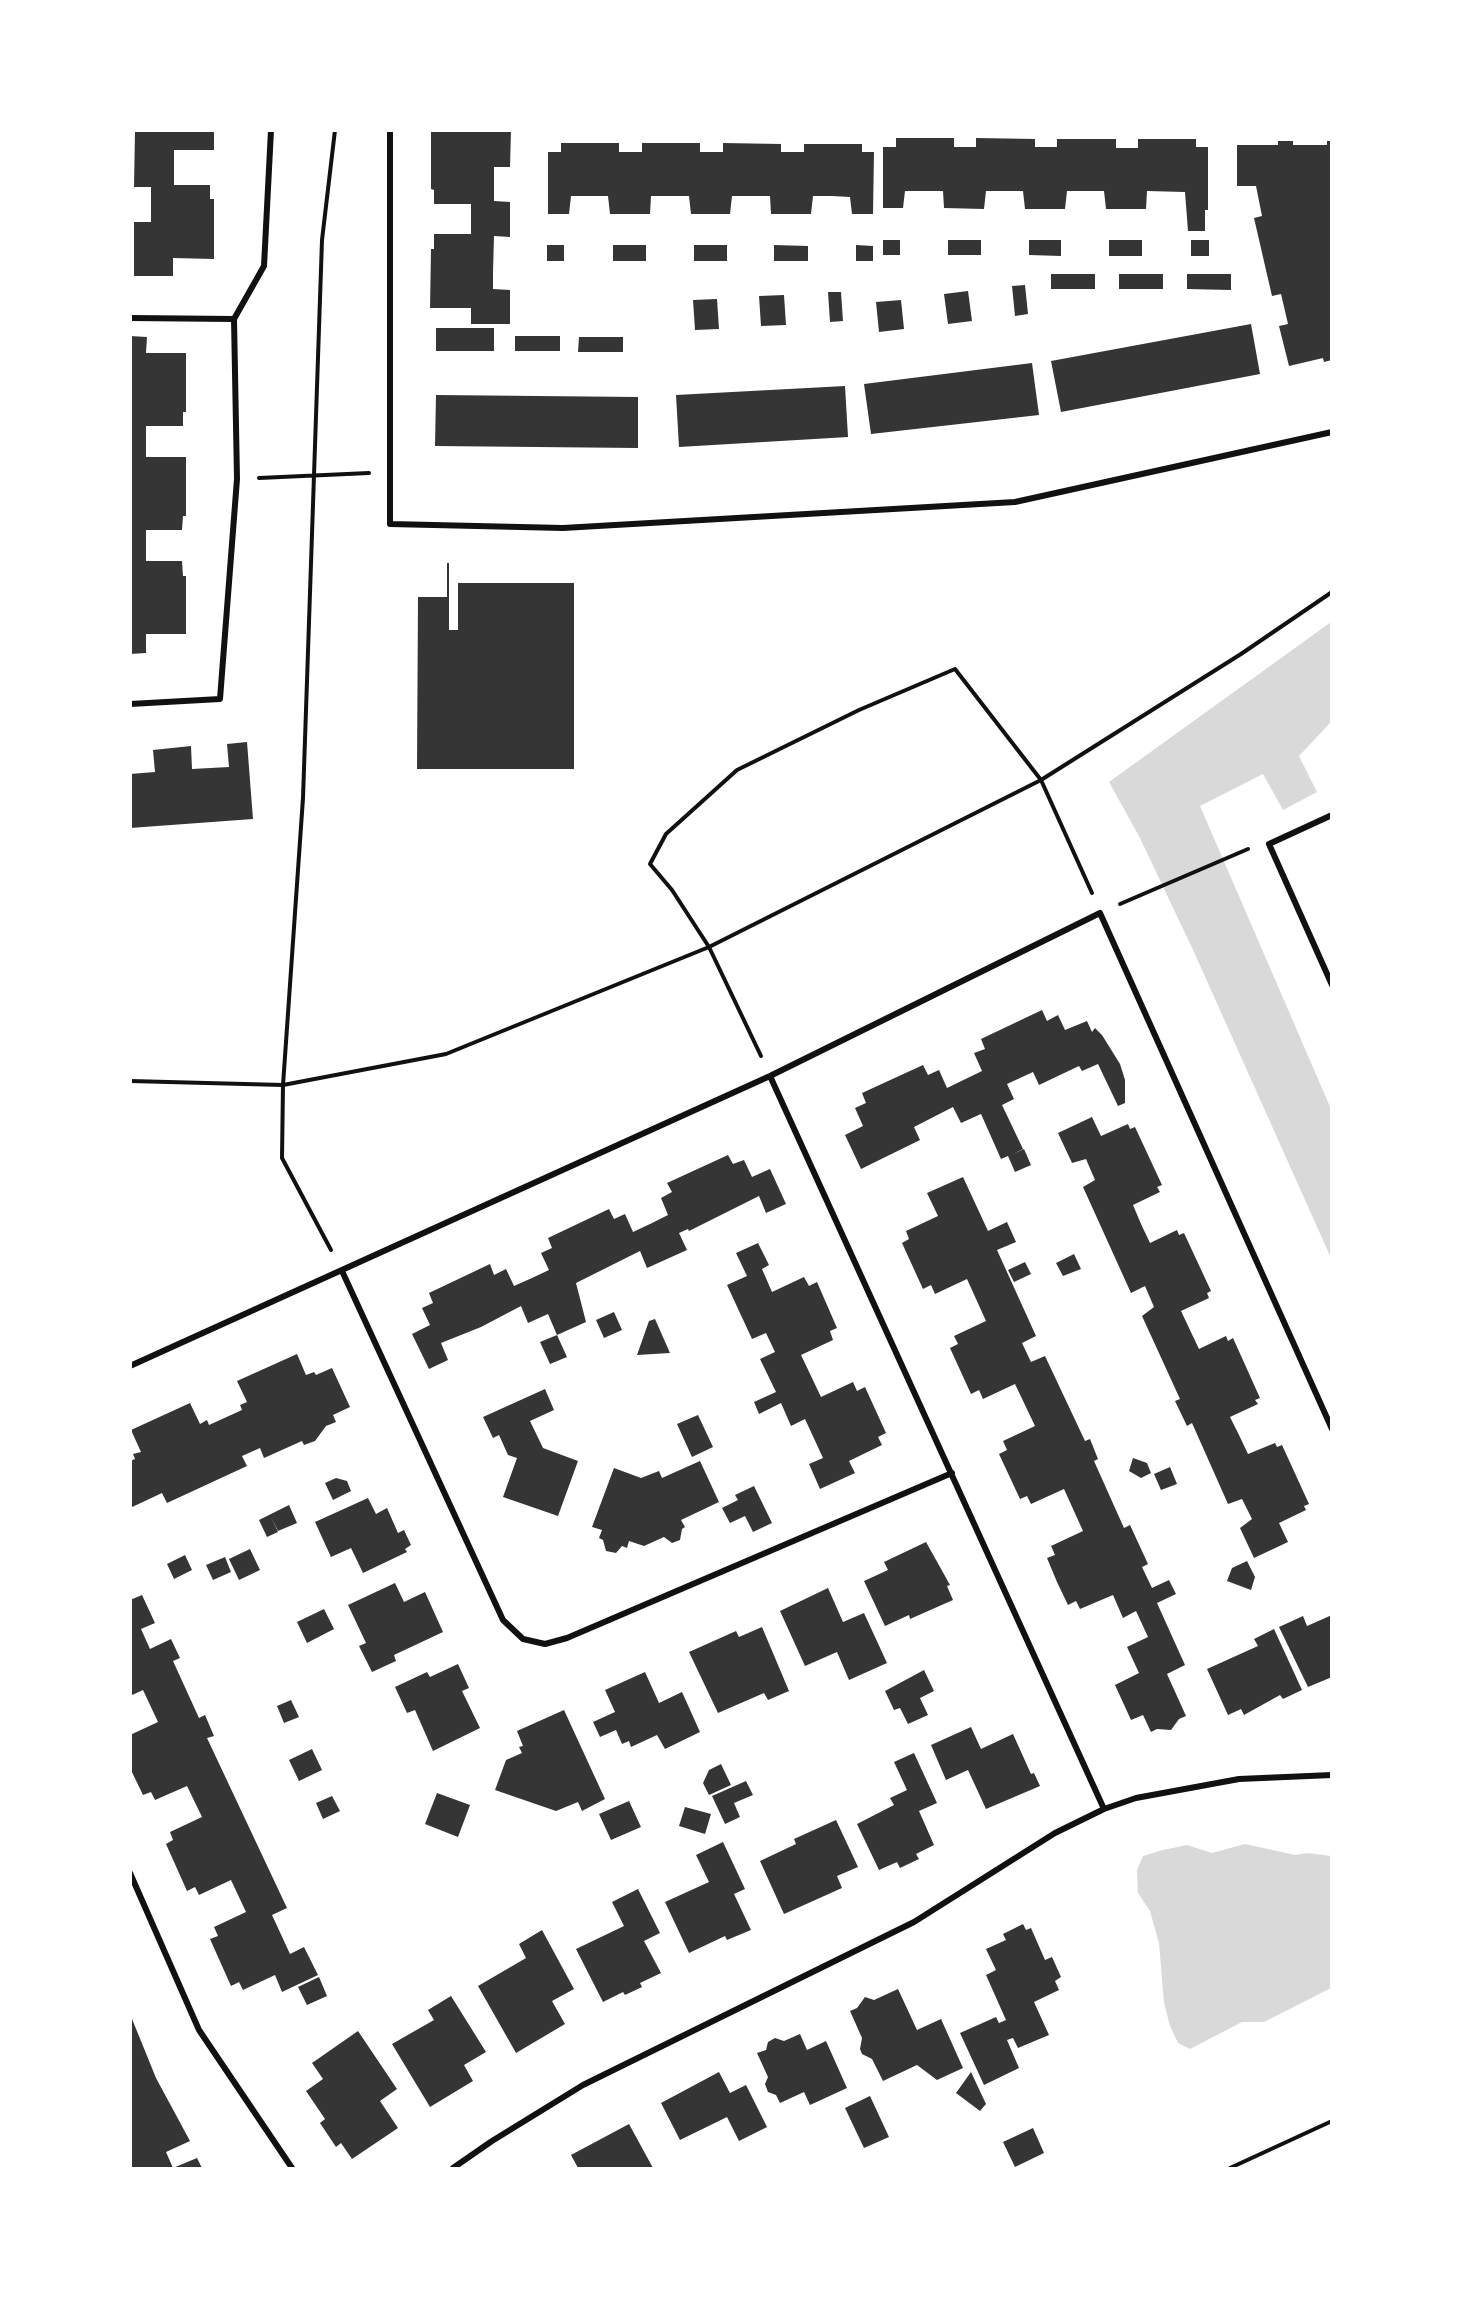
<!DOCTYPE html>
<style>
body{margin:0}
#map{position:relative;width:1462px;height:2299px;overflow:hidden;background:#fff;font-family:Karla,sans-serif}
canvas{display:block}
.frame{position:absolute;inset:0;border:132px solid #fff;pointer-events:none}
</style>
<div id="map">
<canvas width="1462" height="2299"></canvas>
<div class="frame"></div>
</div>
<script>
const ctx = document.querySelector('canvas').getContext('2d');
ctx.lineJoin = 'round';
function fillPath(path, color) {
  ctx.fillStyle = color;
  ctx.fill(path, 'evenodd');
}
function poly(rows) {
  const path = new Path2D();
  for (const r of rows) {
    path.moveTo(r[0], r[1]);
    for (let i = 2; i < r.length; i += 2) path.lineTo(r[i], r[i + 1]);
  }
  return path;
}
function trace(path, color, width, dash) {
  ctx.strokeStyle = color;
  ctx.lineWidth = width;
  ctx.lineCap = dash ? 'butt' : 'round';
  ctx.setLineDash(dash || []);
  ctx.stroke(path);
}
fillPath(poly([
 [1331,622,1331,722,1299,756,1317,792,1283,810,1263,774,1200,806,1331,1109,1331,1258,1194,952,1140,838,1109,782],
 [1245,1844,1295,1855,1307,1853,1331,1856,1331,1988,1264,2022,1242,2022,1190,2049,1178,2043,1170,2026,1164,2003,1159,1943,1150,1911,1138,1893,1137,1870,1143,1856,1163,1850,1187,1845,1212,1853]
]), '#d9d9d9');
fillPath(poly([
 [135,130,214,130,214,150,174,150,174,185,210,185,210,199,214,199,214,259,173,258,173,276,134,276,134,222,151,222,151,187,134,187],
 [431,130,511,130,510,167,494,167,494,201,510,202,510,237,494,236,493,272,493,289,510,290,510,324,471,324,471,308,430,308,431,249,434,249,434,234,471,234,471,204,434,204,434,190,431,189],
 [896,138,954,138,954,147,976,147,976,138,1035,139,1035,147,1057,147,1057,139,1116,139,1116,148,1138,148,1138,139,1196,139,1196,147,1208,147,1208,210,1205,210,1205,231,1188,231,1185,192,1147,191,1146,209,1106,209,1104,191,1067,191,1065,209,1025,209,1023,191,986,191,984,209,944,208,943,191,905,191,903,208,883,208,883,147,896,147],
 [1278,141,1293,141,1293,145,1327,145,1327,141,1332,141,1332,360,1324,362,1323,358,1289,366,1279,326,1288,324,1281,294,1272,296,1254,218,1262,216,1256,186,1237,186,1237,145,1278,145],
 [561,143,619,143,619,152,642,152,642,143,700,143,700,152,723,152,723,143,781,144,781,152,804,152,804,144,862,144,862,152,874,152,873,214,852,214,850,197,832,196,813,196,811,214,771,214,770,196,732,196,730,214,691,214,689,196,651,196,650,214,610,214,608,196,571,196,569,214,548,214,548,152,561,152],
 [883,240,900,240,900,255,883,255],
 [948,240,981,240,981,255,948,255],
 [1029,240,1061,240,1061,256,1029,255],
 [1109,240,1142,240,1142,256,1109,256],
 [1191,240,1209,240,1209,256,1191,256],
 [547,245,564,245,564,261,547,261],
 [613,245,646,245,646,261,613,261],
 [694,245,727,245,727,261,694,261],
 [774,245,808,246,808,261,774,261],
 [856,245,873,246,873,261,856,261],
 [1051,274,1095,274,1095,289,1051,289],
 [1119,274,1163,274,1163,289,1119,289],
 [1187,274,1231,274,1231,290,1187,289],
 [1025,285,1028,314,1015,316,1012,286],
 [968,291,972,321,948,324,944,294],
 [828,292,841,292,843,321,830,322],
 [784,295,786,325,761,326,759,296],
 [717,299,719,329,695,330,693,300],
 [901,300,904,329,879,332,876,302],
 [1251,324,1260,374,1061,412,1051,361],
 [436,328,494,328,494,351,436,351],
 [130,336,147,337,146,353,186,353,186,412,183,412,183,426,146,426,146,457,186,457,186,516,183,516,182,530,146,530,146,561,182,561,183,576,186,576,186,634,146,634,146,653,130,654],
 [515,336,560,336,560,351,515,351],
 [579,337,623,337,623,352,578,352],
 [1032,363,1039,415,871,434,864,384],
 [845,386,848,437,679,447,676,395],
 [436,395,638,397,638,448,435,446],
 [447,563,449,563,449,630,458,630,458,583,574,583,574,769,417,769,418,597,447,597],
 [247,742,253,819,130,828,130,774,155,772,153,750,191,746,192,769,229,767,227,744],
 [1042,1010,1047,1021,1058,1015,1065,1030,1087,1021,1092,1032,1095,1028,1102,1035,1120,1064,1125,1080,1125,1103,1118,1106,1098,1064,1082,1071,1079,1066,1039,1085,1033,1072,1007,1084,1014,1099,1002,1105,1023,1149,1013,1154,1024,1149,1031,1165,1015,1172,1008,1156,1001,1159,981,1114,961,1123,953,1107,914,1127,920,1140,861,1169,845,1135,863,1126,855,1108,866,1103,862,1093,923,1065,928,1075,939,1070,947,1088,982,1071,974,1053,985,1049,981,1039],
 [1092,1117,1101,1136,1128,1124,1130,1129,1135,1127,1162,1185,1157,1187,1160,1192,1133,1205,1141,1224,1150,1243,1177,1230,1179,1235,1184,1233,1211,1291,1207,1293,1209,1298,1181,1311,1199,1349,1226,1336,1228,1341,1233,1338,1260,1398,1255,1400,1258,1404,1230,1417,1239,1435,1248,1454,1275,1443,1277,1447,1282,1445,1309,1504,1304,1506,1306,1510,1279,1523,1288,1542,1254,1558,1240,1528,1252,1519,1242,1499,1228,1504,1192,1423,1187,1426,1175,1401,1180,1399,1142,1316,1154,1307,1145,1286,1131,1293,1083,1187,1095,1180,1086,1159,1072,1163,1058,1133],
 [728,1155,733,1164,744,1160,752,1177,770,1169,786,1204,766,1213,759,1196,689,1231,688,1229,679,1233,687,1250,647,1268,640,1251,576,1283,586,1322,557,1335,548,1314,528,1323,521,1306,481,1327,441,1343,448,1360,429,1369,412,1334,430,1325,422,1308,433,1303,429,1293,490,1264,494,1275,506,1269,514,1286,532,1278,549,1270,541,1253,552,1248,548,1238,609,1209,614,1219,625,1214,633,1232,650,1224,668,1215,661,1198,672,1192,667,1183],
 [963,1177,988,1231,1007,1222,1016,1242,997,1250,1036,1336,1022,1343,1031,1362,1045,1356,1085,1441,1090,1439,1098,1459,1094,1461,1124,1528,1130,1525,1148,1564,1142,1567,1152,1588,1169,1580,1176,1594,1157,1603,1185,1665,1167,1674,1186,1716,1179,1719,1171,1730,1157,1729,1151,1732,1143,1715,1131,1720,1115,1685,1139,1673,1127,1647,1148,1637,1136,1611,1123,1618,1113,1595,1080,1609,1076,1601,1068,1605,1057,1582,1047,1558,1055,1555,1051,1546,1083,1531,1064,1489,1031,1504,1027,1496,1020,1499,999,1454,1007,1450,1003,1441,1035,1426,1015,1384,983,1399,979,1390,971,1394,950,1348,958,1344,954,1336,986,1321,967,1279,935,1294,931,1285,923,1289,902,1243,909,1239,906,1231,938,1216,927,1193],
 [758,1243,769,1265,762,1269,772,1292,804,1277,809,1286,817,1282,837,1328,830,1331,833,1340,801,1355,821,1397,853,1382,857,1391,865,1387,886,1433,878,1437,882,1445,849,1461,855,1473,820,1489,809,1464,823,1458,805,1419,791,1426,781,1403,759,1414,754,1402,776,1392,760,1359,775,1352,766,1333,752,1339,727,1285,747,1276,736,1253],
 [1074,1254,1081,1269,1063,1276,1056,1263],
 [1025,1262,1031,1274,1014,1282,1008,1270],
 [614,1312,622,1330,604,1338,596,1320],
 [655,1319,670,1353,637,1355,649,1321],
 [557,1335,567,1357,550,1364,540,1342],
 [297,1354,306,1375,314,1372,316,1375,332,1368,350,1407,333,1415,336,1422,326,1426,315,1441,304,1445,302,1441,264,1458,260,1448,242,1456,247,1466,167,1503,162,1493,130,1508,130,1461,135,1459,133,1454,141,1452,131,1430,190,1403,200,1424,207,1420,209,1425,242,1410,240,1405,247,1402,237,1381],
 [545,1389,554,1410,530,1421,543,1448,578,1461,558,1516,503,1497,517,1458,508,1455,499,1435,493,1438,483,1417],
 [698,1415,713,1447,692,1457,677,1424],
 [1133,1458,1147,1463,1151,1473,1141,1478,1129,1471],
 [700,1461,719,1502,681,1520,685,1527,682,1529,680,1540,672,1543,664,1537,644,1546,629,1541,627,1548,622,1546,616,1553,606,1551,603,1540,599,1538,602,1530,592,1527,614,1468,641,1478,659,1471,662,1478],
 [1170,1467,1177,1484,1161,1490,1154,1474],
 [336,1478,347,1481,351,1491,333,1500,325,1483],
 [754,1486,772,1523,753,1532,745,1516,730,1523,722,1508,738,1500,735,1495],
 [368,1498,376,1514,387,1508,398,1533,404,1530,411,1545,405,1549,407,1552,363,1573,351,1548,331,1557,315,1522],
 [289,1505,297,1523,278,1531,271,1517,278,1532,267,1537,259,1520],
 [926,1542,950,1585,947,1586,953,1600,910,1619,909,1615,885,1626,864,1581,888,1570,884,1562],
 [250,1549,260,1570,239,1580,229,1559],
 [185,1555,192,1570,174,1579,167,1564],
 [225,1557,231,1572,213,1580,206,1565],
 [1247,1561,1255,1577,1251,1590,1227,1581,1232,1568],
 [395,1583,404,1602,425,1592,443,1632,394,1655,396,1661,372,1672,359,1646,366,1643,348,1605],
 [828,1588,843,1622,864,1613,887,1663,849,1680,837,1652,805,1666,780,1611],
 [142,1595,155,1623,141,1629,150,1649,171,1639,180,1658,173,1661,199,1718,205,1715,214,1736,207,1738,287,1908,272,1915,290,1954,304,1947,318,1975,282,1992,275,1975,243,1990,239,1982,231,1986,210,1939,218,1936,214,1927,246,1912,231,1880,199,1895,195,1887,187,1891,166,1844,173,1840,170,1832,202,1817,187,1786,155,1800,151,1792,143,1795,130,1768,130,1735,158,1722,143,1690,130,1696,130,1600],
 [324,1609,334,1629,307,1643,297,1622],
 [1332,1615,1332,1677,1308,1687,1279,1627,1303,1616,1307,1626],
 [762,1627,789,1691,768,1700,764,1693,718,1713,689,1652,736,1631,739,1637],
 [1274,1629,1302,1690,1283,1699,1280,1695,1244,1715,1241,1709,1228,1715,1207,1669,1258,1646,1254,1639],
 [458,1664,469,1688,462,1691,480,1728,433,1751,415,1710,407,1713,395,1687,427,1672,430,1677],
 [924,1670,934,1691,920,1698,928,1715,908,1724,900,1708,894,1710,885,1691],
 [645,1672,659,1703,682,1692,700,1732,665,1749,657,1735,631,1747,629,1741,622,1744,616,1730,600,1737,593,1722,615,1712,605,1690],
 [291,1700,299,1717,284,1723,277,1706],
 [564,1710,605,1799,582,1811,578,1802,556,1811,495,1790,506,1760,522,1753,519,1747,523,1746,517,1731],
 [971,1727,981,1749,1013,1734,1031,1774,1034,1773,1040,1786,986,1809,968,1770,946,1780,931,1745],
 [312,1749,322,1770,299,1781,289,1760],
 [914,1753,937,1803,919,1811,934,1845,916,1854,919,1859,900,1868,897,1862,879,1870,857,1824,894,1805,890,1798,907,1790,894,1762],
 [721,1764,731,1785,709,1795,703,1783,709,1770],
 [746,1781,753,1795,734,1803,740,1817,725,1824,712,1796],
 [437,1793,470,1805,458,1837,425,1824],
 [332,1796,340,1811,323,1819,316,1803],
 [629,1801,641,1827,611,1840,599,1814],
 [685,1807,711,1814,705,1834,679,1826],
 [836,1820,858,1867,837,1876,842,1888,784,1914,760,1861,796,1844,794,1839],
 [723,1842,745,1889,734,1894,751,1930,727,1940,725,1936,689,1953,665,1902,709,1882,696,1855],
 [638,1889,660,1933,644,1941,661,1973,640,1983,642,1987,625,1995,623,1992,603,2002,576,1949,624,1926,612,1902],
 [1023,1924,1026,1930,1031,1928,1045,1960,1052,1957,1061,1977,1055,1981,1059,1990,1034,2002,1049,2035,1018,2048,1013,2038,1007,2040,1019,2068,984,2085,960,2033,996,2017,999,2023,1006,2020,986,1975,996,1970,986,1949,1006,1940,1003,1934],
 [542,1930,574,1989,552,2001,565,2024,516,2053,478,1986,526,1958,519,1944],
 [319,1977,327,1996,307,2005,298,1987],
 [898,1989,917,2030,941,2019,963,2068,937,2080,917,2065,883,2081,872,2059,862,2054,860,2049,862,2038,850,2011,857,2008,865,1997,874,2000],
 [451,1996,486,2052,464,2065,473,2081,430,2107,392,2044,434,2020,428,2010],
 [130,2014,156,2078,190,2141,166,2152,173,2168,197,2158,202,2168,130,2168],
 [358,2031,397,2089,380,2101,398,2128,352,2159,341,2143,336,2147,320,2123,325,2119,306,2091,323,2079,312,2063],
 [800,2034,807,2050,826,2041,847,2088,810,2105,804,2092,780,2103,776,2095,768,2092,765,2084,768,2077,757,2053,766,2050,768,2042,775,2038,784,2041],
 [719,2072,730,2093,746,2085,767,2127,739,2141,727,2117,680,2140,661,2103],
 [971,2072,986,2104,980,2111,956,2093],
 [870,2096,889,2137,864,2148,845,2108],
 [629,2124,653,2168,578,2168,571,2155],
 [1033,2128,1044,2153,1015,2167,1003,2142]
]), '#353535');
trace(poly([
 [259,478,369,473],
 [1120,904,1248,849],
 [761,1056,709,947,672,890,650,864,666,834,737,770,859,710,955,669,1041,780,1092,893],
 [130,1081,283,1085,446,1054,709,947,1041,780,1241,654,1332,592],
 [331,1250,282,1158,283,1085,303,798,322,240,335,130],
 [1230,2168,1332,2121]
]), '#111', 4);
trace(poly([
 [390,130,390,524,563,528,1015,502,1332,432],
 [130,318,234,319],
 [130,704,220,699,237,479,234,319,264,266,271,130],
 [1332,815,1269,844,1332,985],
 [770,1076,1104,1809],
 [342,1271,503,1620,523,1639,545,1644,567,1638,952,1473],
 [130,1366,770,1076,1100,913,1332,1429],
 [130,1873,199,2030,292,2168],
 [453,2168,492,2141,583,2085,914,1922,1055,1833,1104,1809,1136,1798,1239,1779,1332,1775]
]), '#111', 6);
</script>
